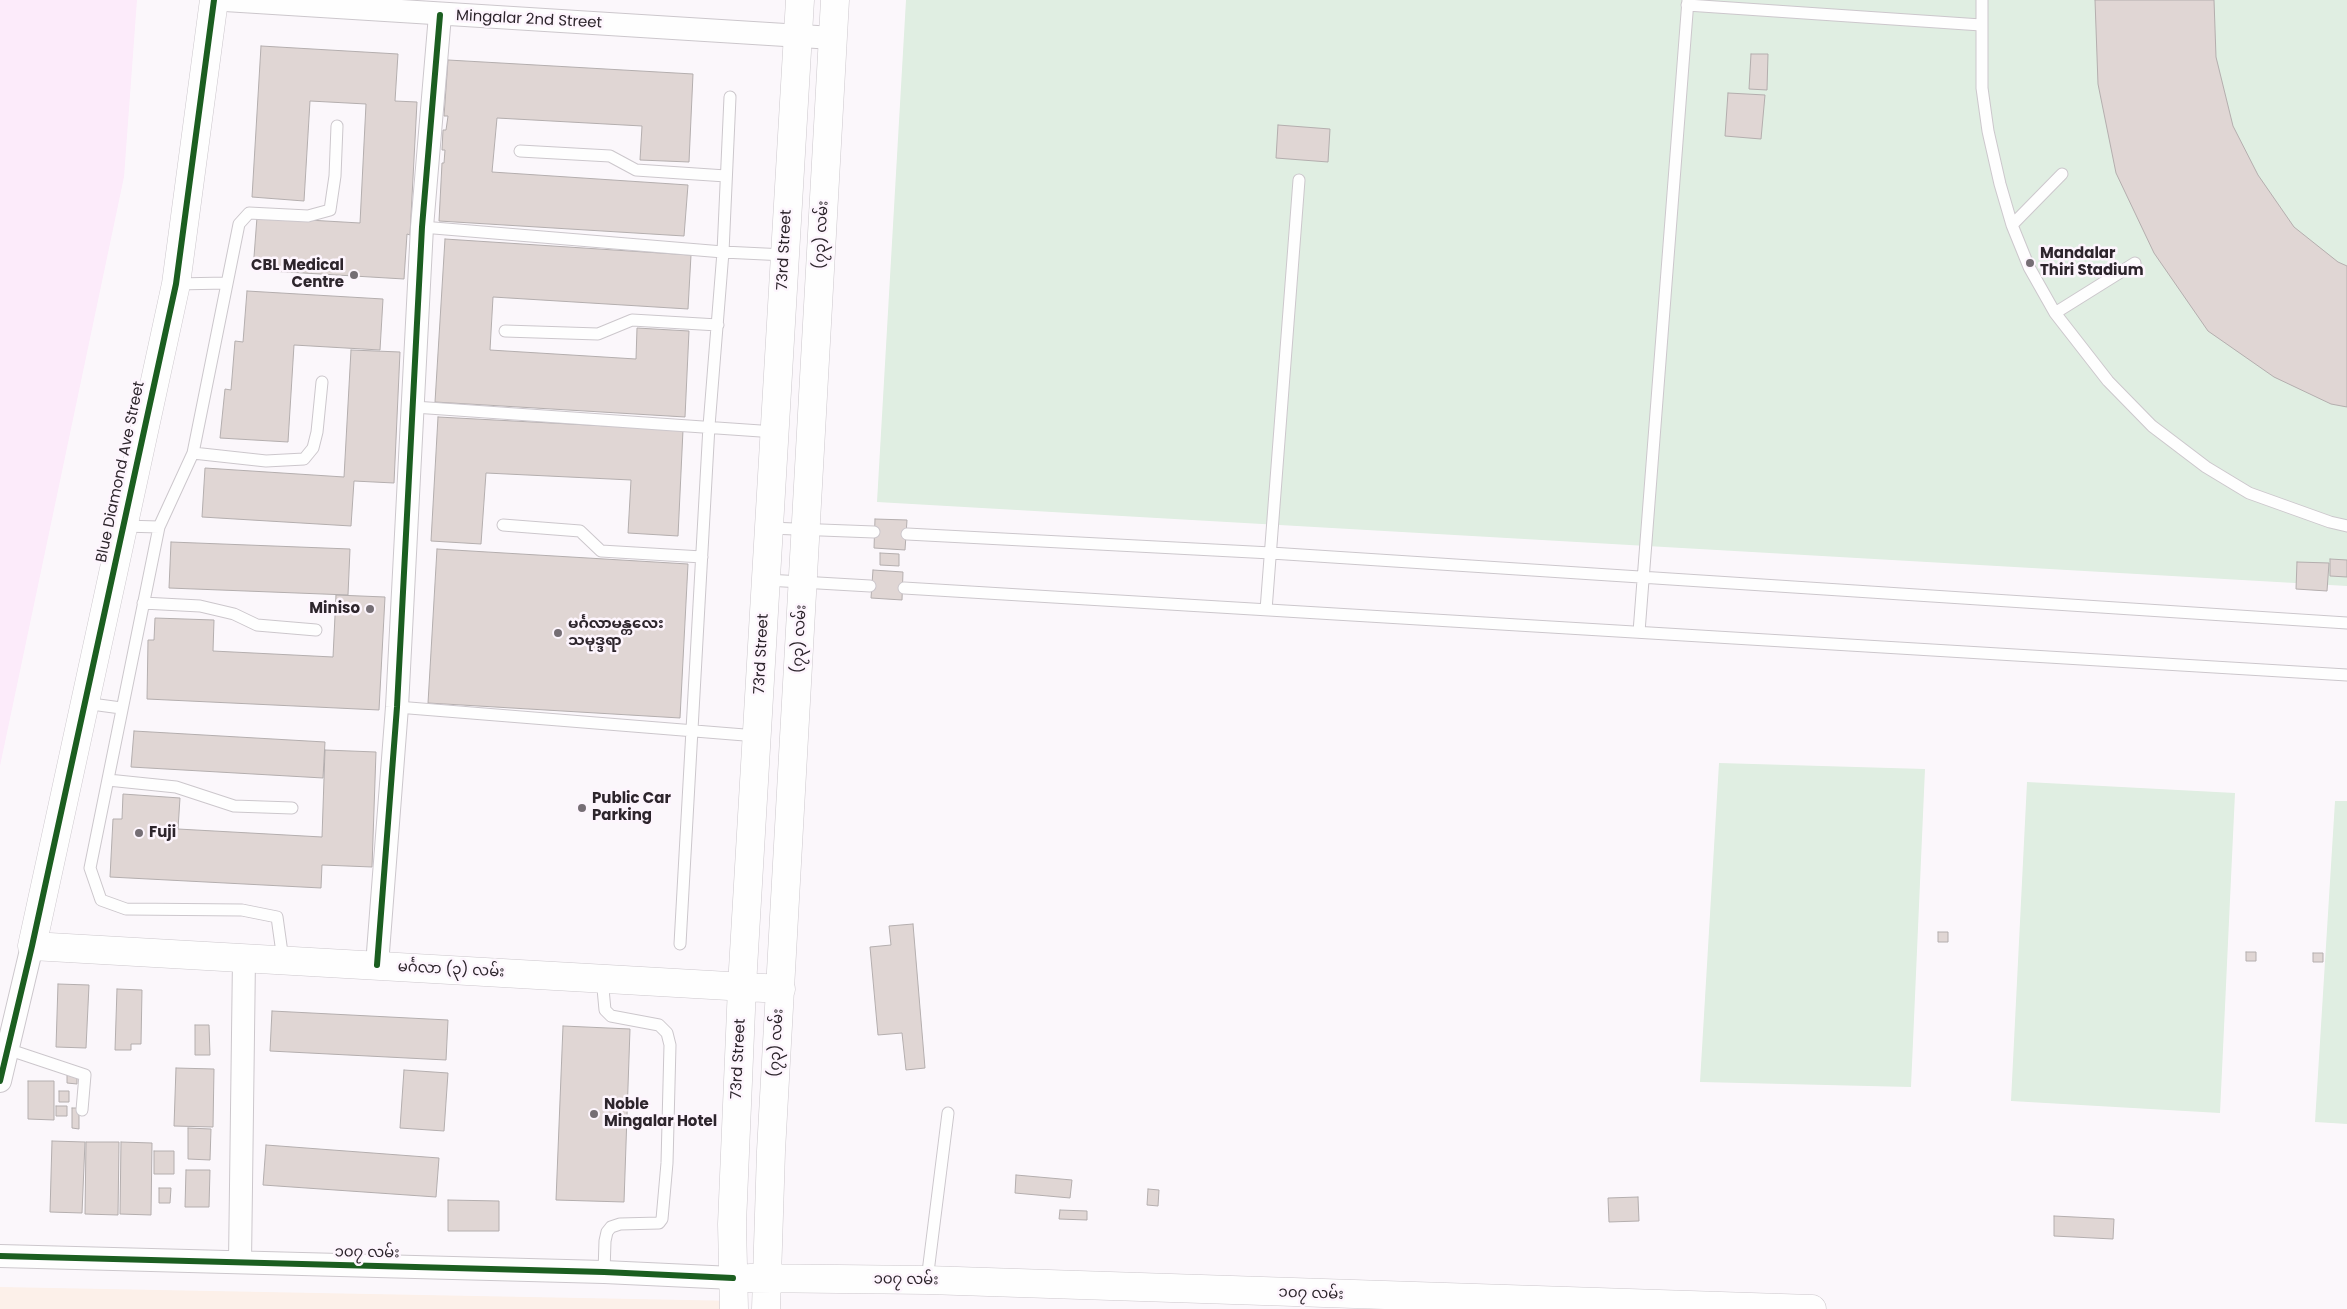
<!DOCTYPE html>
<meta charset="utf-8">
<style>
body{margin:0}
canvas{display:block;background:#fbf7fb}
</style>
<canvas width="2347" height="1309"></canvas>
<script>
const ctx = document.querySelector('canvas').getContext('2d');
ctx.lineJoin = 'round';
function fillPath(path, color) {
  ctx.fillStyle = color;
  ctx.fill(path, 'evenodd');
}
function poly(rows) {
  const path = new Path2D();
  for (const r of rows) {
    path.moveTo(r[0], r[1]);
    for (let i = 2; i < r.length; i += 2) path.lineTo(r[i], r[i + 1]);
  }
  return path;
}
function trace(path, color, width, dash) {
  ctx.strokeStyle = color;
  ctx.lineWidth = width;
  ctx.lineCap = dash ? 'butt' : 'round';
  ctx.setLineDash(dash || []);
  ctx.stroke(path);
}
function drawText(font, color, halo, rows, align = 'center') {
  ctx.font = font + ' Poppins,"Noto Sans Myanmar",sans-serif';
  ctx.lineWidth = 5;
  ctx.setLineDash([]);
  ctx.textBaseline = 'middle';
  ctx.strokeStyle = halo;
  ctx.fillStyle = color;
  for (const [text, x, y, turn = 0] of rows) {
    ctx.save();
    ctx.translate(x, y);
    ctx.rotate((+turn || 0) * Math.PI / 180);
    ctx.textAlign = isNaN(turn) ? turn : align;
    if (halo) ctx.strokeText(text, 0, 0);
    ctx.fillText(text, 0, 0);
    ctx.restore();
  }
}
fillPath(poly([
 [0,0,137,0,124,177,0,766]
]), '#fcebfa');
fillPath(poly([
 [0,1287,740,1301,740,1309,0,1309]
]), '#fcf0e9');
fillPath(poly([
 [906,0,2347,0,2347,586,877,502],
 [1719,763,1925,769,1911,1087,1700,1082],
 [2027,782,2235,793,2220,1113,2011,1101],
 [2335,801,2347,801,2347,1124,2315,1122]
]), '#e0eee2');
const building = poly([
 [2095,0,2214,0,2216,57,2233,126,2258,175,2294,227,2338,262,2347,266,2347,407,2331,404,2274,377,2208,331,2154,253,2116,173,2098,84,2095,0],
 [261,46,398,54,395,101,417,102,410,235,407,234,404,279,253,270,257,217,360,223,366,104,310,101,304,201,252,197,261,46],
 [1751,54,1768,54,1767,90,1749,89,1751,54],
 [448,60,693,74,689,162,640,160,642,126,497,118,492,172,688,185,684,236,439,221,442,163,444,163,445,150,442,150,443,130,446,130,448,116,444,116,448,60],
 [1728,93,1765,95,1761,139,1725,136,1728,93],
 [1278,125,1330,129,1328,162,1276,158,1278,125],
 [445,239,691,255,688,309,493,297,490,350,636,359,637,328,689,331,685,417,435,402,445,239],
 [247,291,383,299,380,350,294,345,288,442,220,438,225,389,231,390,235,341,243,342,247,291],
 [351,350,400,352,394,483,354,481,351,526,202,517,205,468,344,477,351,350],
 [438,417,683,430,678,536,628,533,631,480,486,473,481,544,431,541,438,417],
 [875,519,907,520,905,550,874,548,875,519],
 [171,542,350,549,348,595,169,588,171,542],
 [437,549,688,564,680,718,428,703,437,549],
 [880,553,899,554,899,566,880,565,880,553],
 [2330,559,2347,560,2347,577,2330,576,2330,559],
 [2297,562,2329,563,2327,591,2296,589,2297,562],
 [873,570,903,572,902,600,871,598,873,570],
 [336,595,385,597,379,710,147,699,148,640,154,640,155,618,214,620,213,651,333,657,336,595],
 [134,731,325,742,323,778,131,767,134,731],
 [325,750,376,752,372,867,322,865,321,888,110,877,113,819,122,819,123,794,180,798,178,829,322,837,325,750],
 [913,924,925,1068,906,1070,902,1033,878,1035,870,947,891,945,889,926,913,924],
 [1938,932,1948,932,1948,942,1938,942,1938,932],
 [2246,952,2256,952,2256,961,2246,961,2246,952],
 [2313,953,2323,953,2323,962,2313,962,2313,953],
 [58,984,89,985,86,1048,56,1047,58,984],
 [117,989,142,990,141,1044,131,1044,131,1050,115,1050,117,989],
 [272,1011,448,1020,446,1060,270,1051,272,1011],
 [195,1025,209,1025,210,1055,195,1055,195,1025],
 [563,1026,630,1029,624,1202,556,1200,563,1026],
 [176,1068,214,1069,213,1127,174,1126,176,1068],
 [404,1070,448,1073,444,1131,400,1128,404,1070],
 [67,1073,77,1073,77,1084,67,1083,67,1073],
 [28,1081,54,1081,54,1120,28,1119,28,1081],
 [59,1091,69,1091,69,1102,59,1102,59,1091],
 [56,1106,67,1106,67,1116,56,1116,56,1106],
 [72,1108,79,1108,79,1129,72,1128,72,1108],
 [188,1128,211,1129,210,1160,188,1159,188,1128],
 [52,1141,85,1142,82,1213,50,1212,52,1141],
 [86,1142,119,1142,118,1215,85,1214,86,1142],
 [121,1142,152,1143,151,1215,120,1214,121,1142],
 [266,1145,439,1158,436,1197,263,1185,266,1145],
 [154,1151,174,1151,174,1174,154,1174,154,1151],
 [186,1170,210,1170,209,1207,185,1207,186,1170],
 [1016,1175,1072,1180,1070,1198,1015,1193,1016,1175],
 [159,1188,171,1188,170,1203,159,1203,159,1188],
 [1148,1189,1159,1190,1158,1206,1147,1205,1148,1189],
 [1638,1197,1639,1221,1609,1222,1608,1198,1638,1197],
 [448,1200,499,1201,499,1231,448,1231,448,1200],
 [1060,1210,1087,1211,1087,1220,1059,1219,1060,1210],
 [2054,1216,2114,1219,2113,1239,2054,1236,2054,1216]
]);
fillPath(building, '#e0d6d4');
trace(building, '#b4aeae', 1);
const lane = poly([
 [1982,0,1982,88,1988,131,2000,184,2012,225,2029,267,2055,313,2108,381,2152,426,2206,467,2249,493,2330,522,2347,526],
 [1687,5,1981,25],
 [520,151,610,156,636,170,726,176],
 [2012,225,2062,174],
 [422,227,723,252,785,255],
 [176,284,226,283],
 [2055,313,2135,263],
 [505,331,598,334,632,320,718,325],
 [322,382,317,432,313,448,304,459,266,461,193,453,239,224,249,213,308,216,330,210,335,176,337,126],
 [414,407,775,432],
 [193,453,159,527,90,868,101,900,126,909,242,910,277,917,283,960],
 [503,525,580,531,601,551,702,557],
 [123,526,159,527],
 [769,528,874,532],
 [907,534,1271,553,2347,623],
 [767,580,870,586],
 [904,588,2347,675],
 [143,603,200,606,234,614,257,625,316,630],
 [1266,610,1299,180],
 [1639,632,1688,0],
 [84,703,121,708],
 [397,707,757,736],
 [108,780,176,787,234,806,292,808],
 [680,944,709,426,723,252,730,97],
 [602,978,605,1010,611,1016,659,1025,667,1033,670,1045,667,1163,662,1219,659,1223,620,1224,611,1227,607,1232,605,1241,604,1272],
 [7,1049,85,1075,82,1110],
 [927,1280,948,1113]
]);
const street = poly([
 [225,0,833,38],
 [377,965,397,707,422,227,440,15],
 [0,1081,32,946],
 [0,1256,604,1272,733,1278],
 [240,1262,244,958]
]);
const secondary = poly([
 [214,0,176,284,32,946,781,989],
 [750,1278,927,1280,1812,1309],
 [734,1309,732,1224,742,986,800,0],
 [766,1309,771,1151,835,0]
]);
trace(lane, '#ccc7cc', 13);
trace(street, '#ccc7cc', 24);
trace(secondary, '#ccc7cc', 29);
trace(lane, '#fefefe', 11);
trace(street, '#fefefe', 22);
trace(secondary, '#fefefe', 28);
trace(poly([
 [377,965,397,707,422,227,440,15],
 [0,1081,32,946,176,284,214,0],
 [0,1256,604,1272,733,1278]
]), '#1b5e20', 6);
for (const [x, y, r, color] of [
 [2030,263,5,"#756e74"],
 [354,275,5,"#756e74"],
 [370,609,5,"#756e74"],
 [558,633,5,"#756e74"],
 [582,808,5,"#756e74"],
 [139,833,5,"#756e74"],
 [594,1114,5,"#756e74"]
]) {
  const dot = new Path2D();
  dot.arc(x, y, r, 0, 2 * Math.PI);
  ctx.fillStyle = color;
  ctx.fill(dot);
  trace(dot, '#fdf5fd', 2);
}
drawText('15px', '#2d252c', '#fdf5fd', [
 ["Mingalar 2nd Street",529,20,3],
 ["(၇၃) လမ်း",822,235,-87],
 ["73rd Street",785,250,-87],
 ["Blue Diamond Ave Street",121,472,-78],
 ["(၇၃) လမ်း",800,639,-87],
 ["73rd Street",762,654,-87],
 ["မင်္ဂလာ (၃) လမ်း",451,970,3],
 ["(၇၃) လမ်း",777,1043,-87],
 ["73rd Street",739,1059,-87],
 ["၁၀၇ လမ်း",367,1253,1],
 ["၁၀၇ လမ်း",906,1280,1],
 ["၁၀၇ လမ်း",1311,1294,2]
]);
drawText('bold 15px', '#2d252c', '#fdf5fd', [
 ["Mandalar",2040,254],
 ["Thiri Stadium",2040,271],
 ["CBL Medical",344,266,"right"],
 ["Centre",344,283,"right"],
 ["Miniso",360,609,"right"],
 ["မင်္ဂလာမန္တလေး",568,624],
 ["သမုဒ္ဒရာ",568,641],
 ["Public Car",592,799],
 ["Parking",592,816],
 ["Fuji",149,833],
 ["Noble",604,1105],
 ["Mingalar Hotel",604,1122]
], 'left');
</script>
